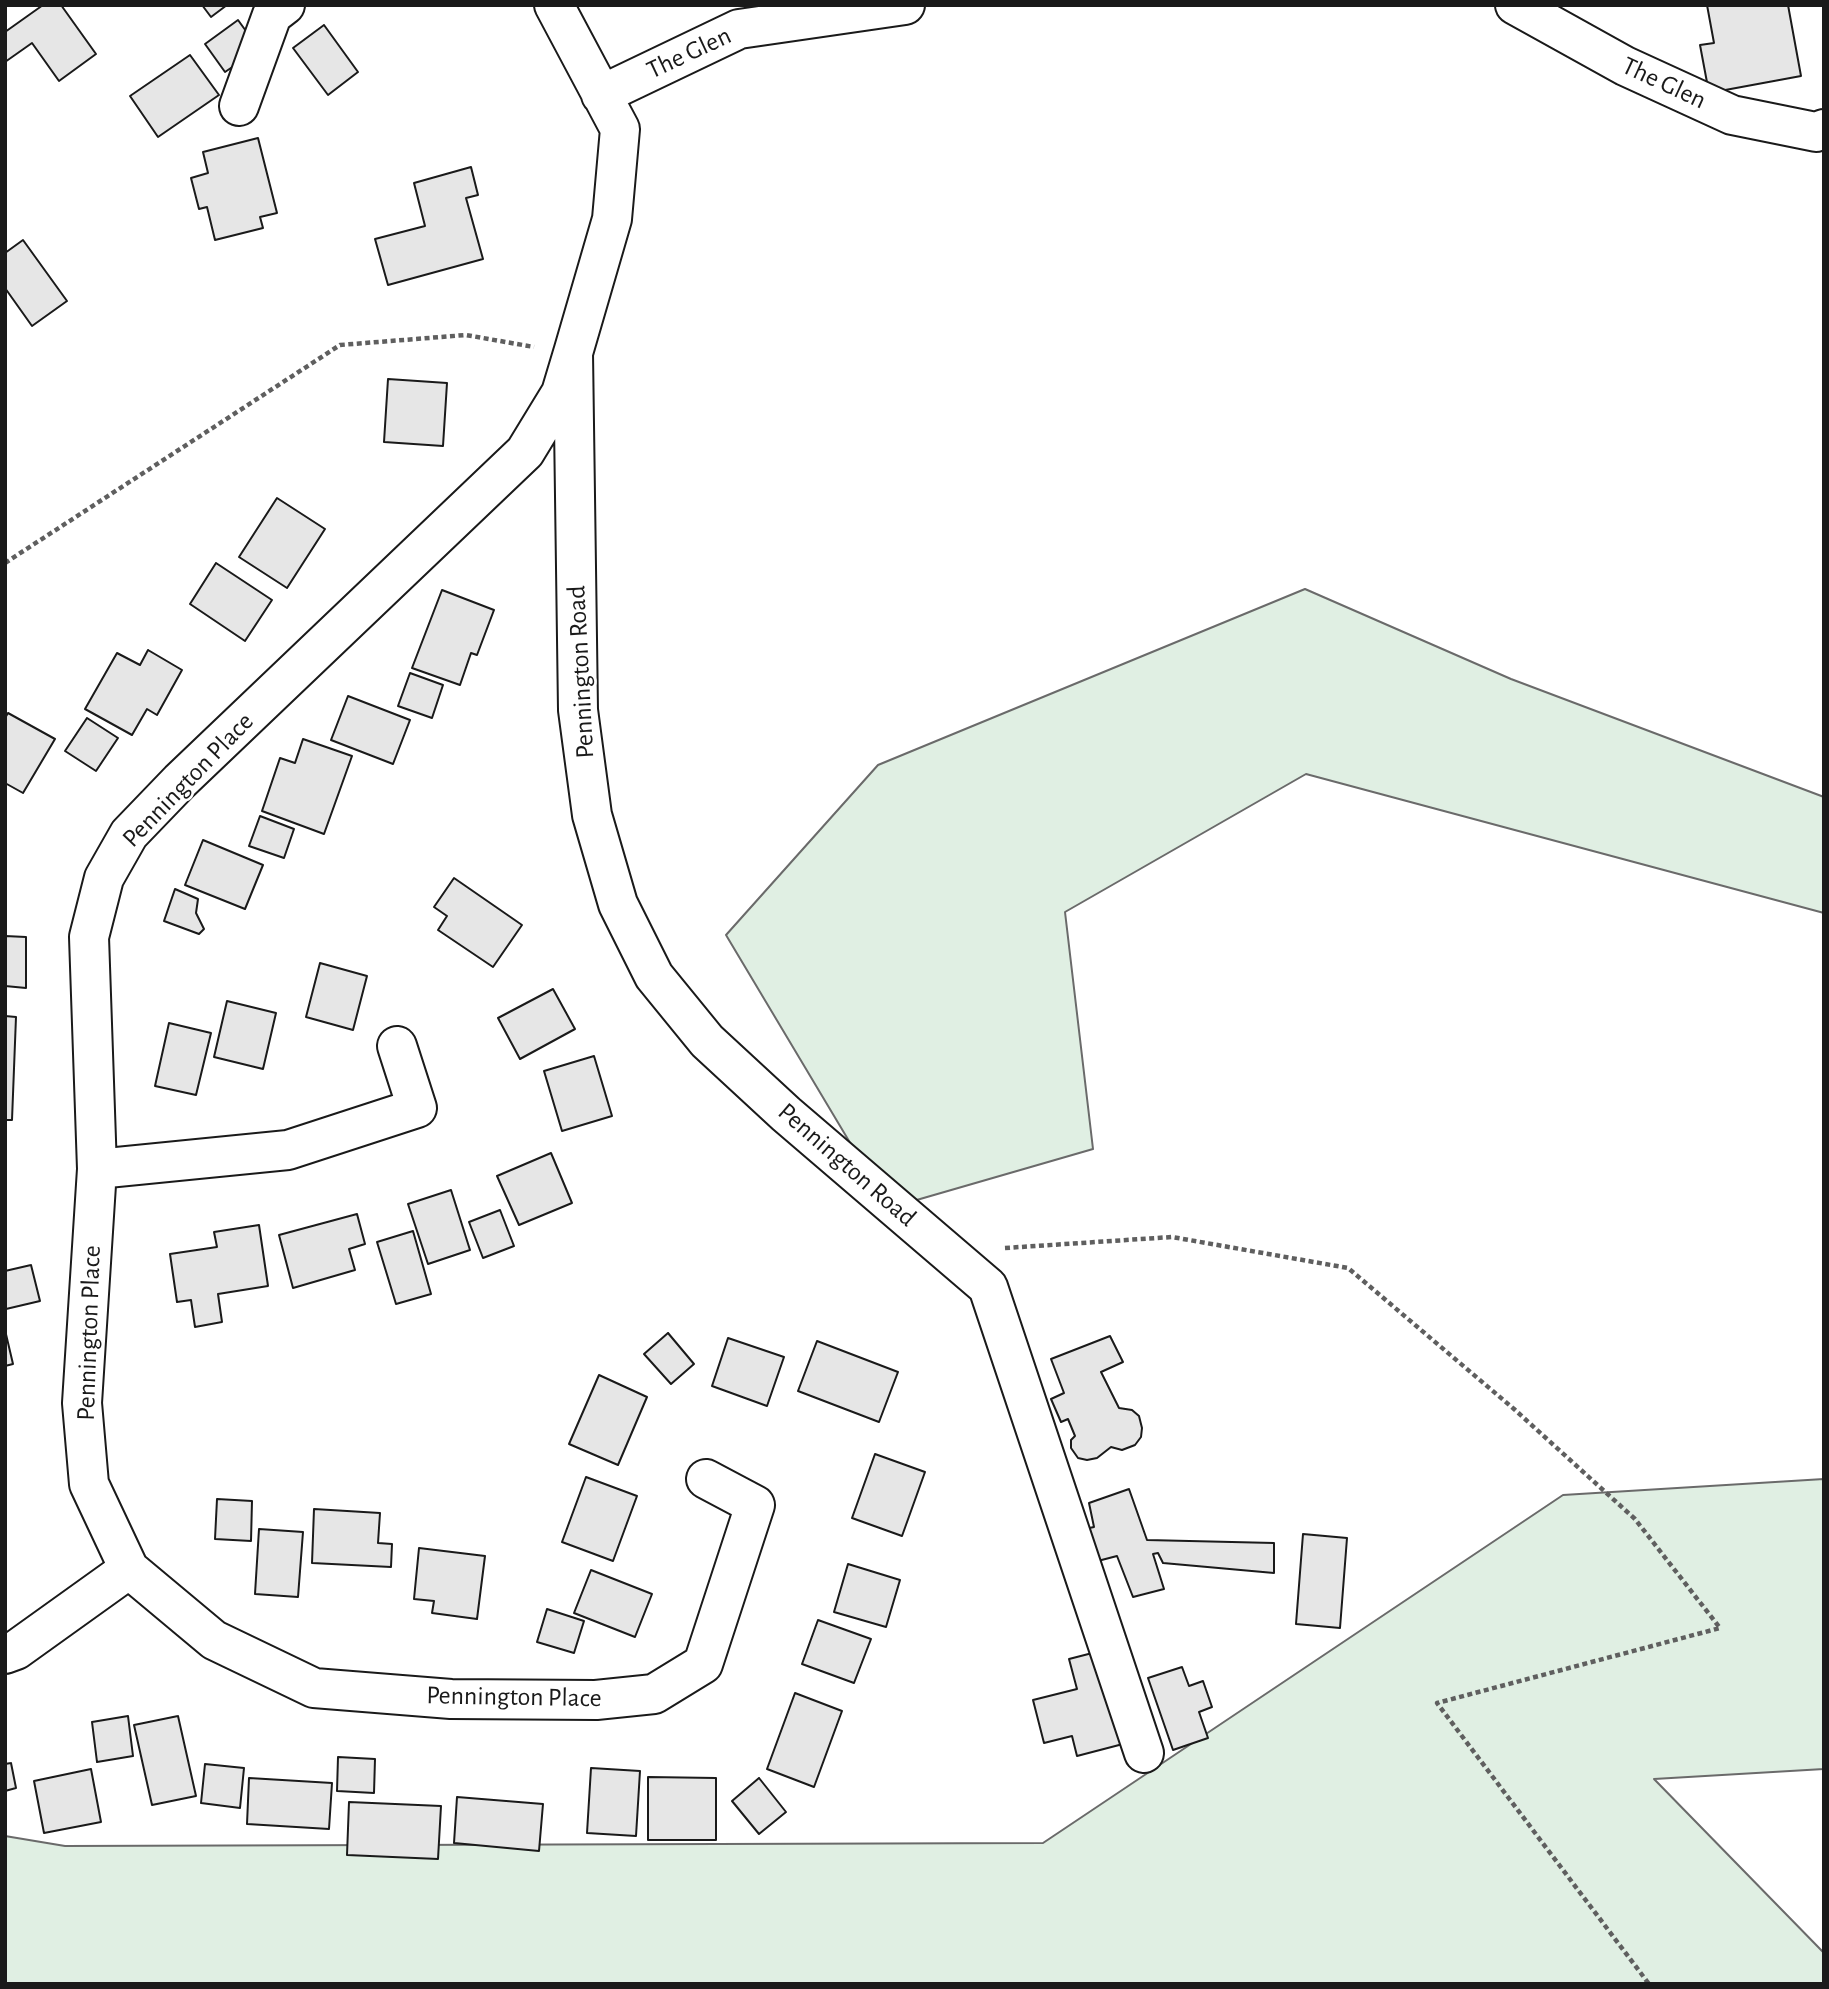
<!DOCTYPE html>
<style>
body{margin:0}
#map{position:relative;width:1829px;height:1989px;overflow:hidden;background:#fff;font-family:"Alegreya Sans",sans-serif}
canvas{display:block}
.frame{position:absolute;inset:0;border:7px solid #1a1a1a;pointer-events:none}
</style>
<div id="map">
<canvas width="1829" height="1989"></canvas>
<div class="frame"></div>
</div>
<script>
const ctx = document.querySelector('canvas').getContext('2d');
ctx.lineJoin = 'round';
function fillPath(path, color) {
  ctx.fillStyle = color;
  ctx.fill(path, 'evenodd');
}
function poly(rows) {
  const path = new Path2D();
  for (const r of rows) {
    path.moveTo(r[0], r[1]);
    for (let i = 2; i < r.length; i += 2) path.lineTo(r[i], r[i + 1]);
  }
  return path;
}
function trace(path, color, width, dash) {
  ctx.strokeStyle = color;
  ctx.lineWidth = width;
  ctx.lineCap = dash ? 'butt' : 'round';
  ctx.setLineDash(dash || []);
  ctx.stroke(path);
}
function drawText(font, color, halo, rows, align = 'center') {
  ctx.font = font + ' "Alegreya Sans",sans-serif';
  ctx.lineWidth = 5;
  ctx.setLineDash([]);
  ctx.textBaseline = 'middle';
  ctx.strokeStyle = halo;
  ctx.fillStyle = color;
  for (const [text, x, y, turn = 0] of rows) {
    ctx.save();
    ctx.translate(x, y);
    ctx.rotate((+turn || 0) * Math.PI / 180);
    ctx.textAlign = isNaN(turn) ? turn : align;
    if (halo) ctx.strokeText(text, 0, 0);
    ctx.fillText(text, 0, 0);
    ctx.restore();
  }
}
const green = poly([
 [1305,589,1511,679,1824,797,1824,913,1306,774,1065,912,1093,1149,889,1208,726,935,878,765,1305,589],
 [1824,1479,1824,1769,1654,1779,1824,1953,1824,1984,5,1984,5,1836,65,1846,1043,1843,1563,1495,1824,1479]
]);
fillPath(green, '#e0efe3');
trace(green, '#6a6a6a', 2);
const building = poly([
 [43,5,61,5,96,54,59,81,32,43,5,62,5,32,43,5],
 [202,5,227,5,211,17,202,5],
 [1707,5,1788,5,1801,76,1709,93,1700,45,1714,43,1707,5],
 [238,20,259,49,225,72,205,44,238,20],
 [324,25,358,72,328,95,293,48,324,25],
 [190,55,219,95,158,137,130,96,190,55],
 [258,138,277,213,260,217,263,228,215,240,207,207,199,209,191,178,208,173,203,152,258,138],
 [471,167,478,195,466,198,483,259,388,285,375,239,425,226,414,183,471,167],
 [23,240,67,301,32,326,5,288,5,253,23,240],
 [388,379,447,383,443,446,384,442,388,379],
 [277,498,325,529,287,588,239,557,277,498],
 [216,563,272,600,245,641,190,604,216,563],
 [442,590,494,610,477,655,471,653,460,685,412,668,442,590],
 [148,650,182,670,157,715,147,709,132,735,85,709,117,653,140,665,148,650],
 [410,673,443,685,432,718,398,706,410,673],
 [348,696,410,720,393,764,331,740,348,696],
 [8,713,55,739,23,793,5,783,5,718,8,713],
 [87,718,118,738,96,771,65,751,87,718],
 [303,739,352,756,324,834,262,811,280,758,295,763,303,739],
 [260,816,294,829,284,858,249,846,260,816],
 [203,840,263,865,245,909,185,885,203,840],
 [454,878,522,925,493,967,438,930,447,916,434,907,454,878],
 [175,889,198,899,196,913,204,929,199,934,164,921,175,889],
 [5,936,26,937,26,988,5,986,5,936],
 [320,963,367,976,353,1030,306,1017,320,963],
 [553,989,575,1029,520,1059,498,1018,553,989],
 [227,1001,276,1013,263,1069,214,1057,227,1001],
 [5,1016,16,1017,12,1120,5,1120,5,1016],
 [169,1023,211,1033,196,1095,155,1086,169,1023],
 [594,1056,612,1116,562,1131,544,1071,594,1056],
 [551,1153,572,1203,519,1225,497,1176,551,1153],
 [451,1190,470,1250,428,1264,408,1204,451,1190],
 [500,1210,514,1246,483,1258,469,1222,500,1210],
 [357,1214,365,1244,349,1249,355,1270,293,1288,279,1235,357,1214],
 [259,1225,268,1286,218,1294,222,1322,195,1327,191,1300,177,1302,170,1254,217,1247,214,1232,259,1225],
 [413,1231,431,1294,396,1304,377,1242,413,1231],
 [31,1265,40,1301,6,1309,5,1271,31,1265],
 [5,1330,13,1364,5,1366,5,1330],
 [668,1333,694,1364,671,1384,644,1354,668,1333],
 [1110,1336,1123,1362,1101,1372,1119,1408,1132,1410,1139,1416,1142,1428,1141,1437,1135,1445,1122,1450,1111,1447,1097,1458,1087,1460,1078,1458,1071,1448,1071,1440,1075,1436,1068,1419,1061,1422,1051,1399,1064,1393,1051,1359,1110,1336],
 [728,1338,784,1357,767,1406,712,1386,728,1338],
 [817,1341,898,1372,879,1422,798,1391,817,1341],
 [599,1375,647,1397,618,1465,569,1444,599,1375],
 [875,1454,925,1472,902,1536,852,1518,875,1454],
 [586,1477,637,1496,613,1561,562,1542,586,1477],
 [1129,1489,1147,1540,1274,1543,1274,1573,1163,1563,1158,1553,1153,1554,1164,1589,1133,1597,1117,1556,1090,1563,1080,1530,1094,1527,1089,1503,1129,1489],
 [217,1499,252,1501,251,1541,215,1539,217,1499],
 [314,1509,380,1513,378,1543,392,1544,391,1567,312,1563,314,1509],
 [259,1529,303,1532,298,1597,255,1594,259,1529],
 [1303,1534,1347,1538,1340,1628,1296,1624,1303,1534],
 [419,1548,485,1556,477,1619,432,1613,434,1601,414,1599,419,1548],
 [848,1564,900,1580,886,1627,834,1612,848,1564],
 [591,1570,652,1594,635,1637,574,1613,591,1570],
 [547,1609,584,1621,574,1653,537,1642,547,1609],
 [818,1620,871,1639,854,1683,802,1664,818,1620],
 [1108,1649,1123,1744,1077,1756,1072,1736,1044,1743,1033,1700,1077,1689,1069,1659,1108,1649],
 [1182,1667,1189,1686,1203,1681,1212,1707,1199,1712,1208,1738,1173,1750,1148,1678,1182,1667],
 [795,1693,842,1711,814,1787,767,1769,795,1693],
 [128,1716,133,1756,97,1762,92,1722,128,1716],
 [178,1716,196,1796,152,1805,134,1725,178,1716],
 [338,1757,375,1759,374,1793,337,1791,338,1757],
 [11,1763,16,1788,5,1791,5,1764,11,1763],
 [205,1764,244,1768,240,1808,201,1803,205,1764],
 [591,1768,640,1771,636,1836,587,1833,591,1768],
 [91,1769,101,1822,44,1833,34,1781,91,1769],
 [648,1777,716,1778,716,1840,648,1840,648,1777],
 [249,1778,332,1783,329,1829,247,1824,249,1778],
 [759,1778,786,1812,759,1834,732,1801,759,1778],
 [457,1797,543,1804,539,1851,454,1843,457,1797],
 [349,1802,441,1806,438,1859,347,1855,349,1802]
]);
fillPath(building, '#e6e6e6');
trace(building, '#1a1a1a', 2);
const minor = poly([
 [554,5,620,129,612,219,573,353,578,710,592,815,618,904,654,976,707,1041,786,1114,988,1287,1144,1753],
 [1515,5,1625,66,1732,115,1816,132,1824,129],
 [601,95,739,29,905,5],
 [239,106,272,15,285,5],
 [573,353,561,393,525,452,180,781,129,834,104,878,89,937,97,1169,82,1403,89,1484,129,1569,214,1640,314,1688,451,1699,596,1700,654,1694,703,1664,755,1505,706,1479],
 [97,1169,288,1150,417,1108,397,1046],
 [5,1654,16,1650,129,1569]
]);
trace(minor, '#1a1a1a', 42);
trace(poly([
 [5,563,340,345,466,335,534,347],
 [1005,1248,1172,1237,1348,1268,1514,1409,1635,1519,1720,1628,1437,1703,1649,1984]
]), '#5f5f5f', 4.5, [5, 3.5]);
trace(minor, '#fff', 38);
drawText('26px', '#1a1a1a', '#fff', [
 ["The Glen",689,53,-25],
 ["The Glen",1664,83,25],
 ["Pennington Road",581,672,-93],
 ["Pennington Place",188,780,-46],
 ["Pennington Road",847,1165,41],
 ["Pennington Place",89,1333,-88],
 ["Pennington Place",514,1697,1]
]);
</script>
